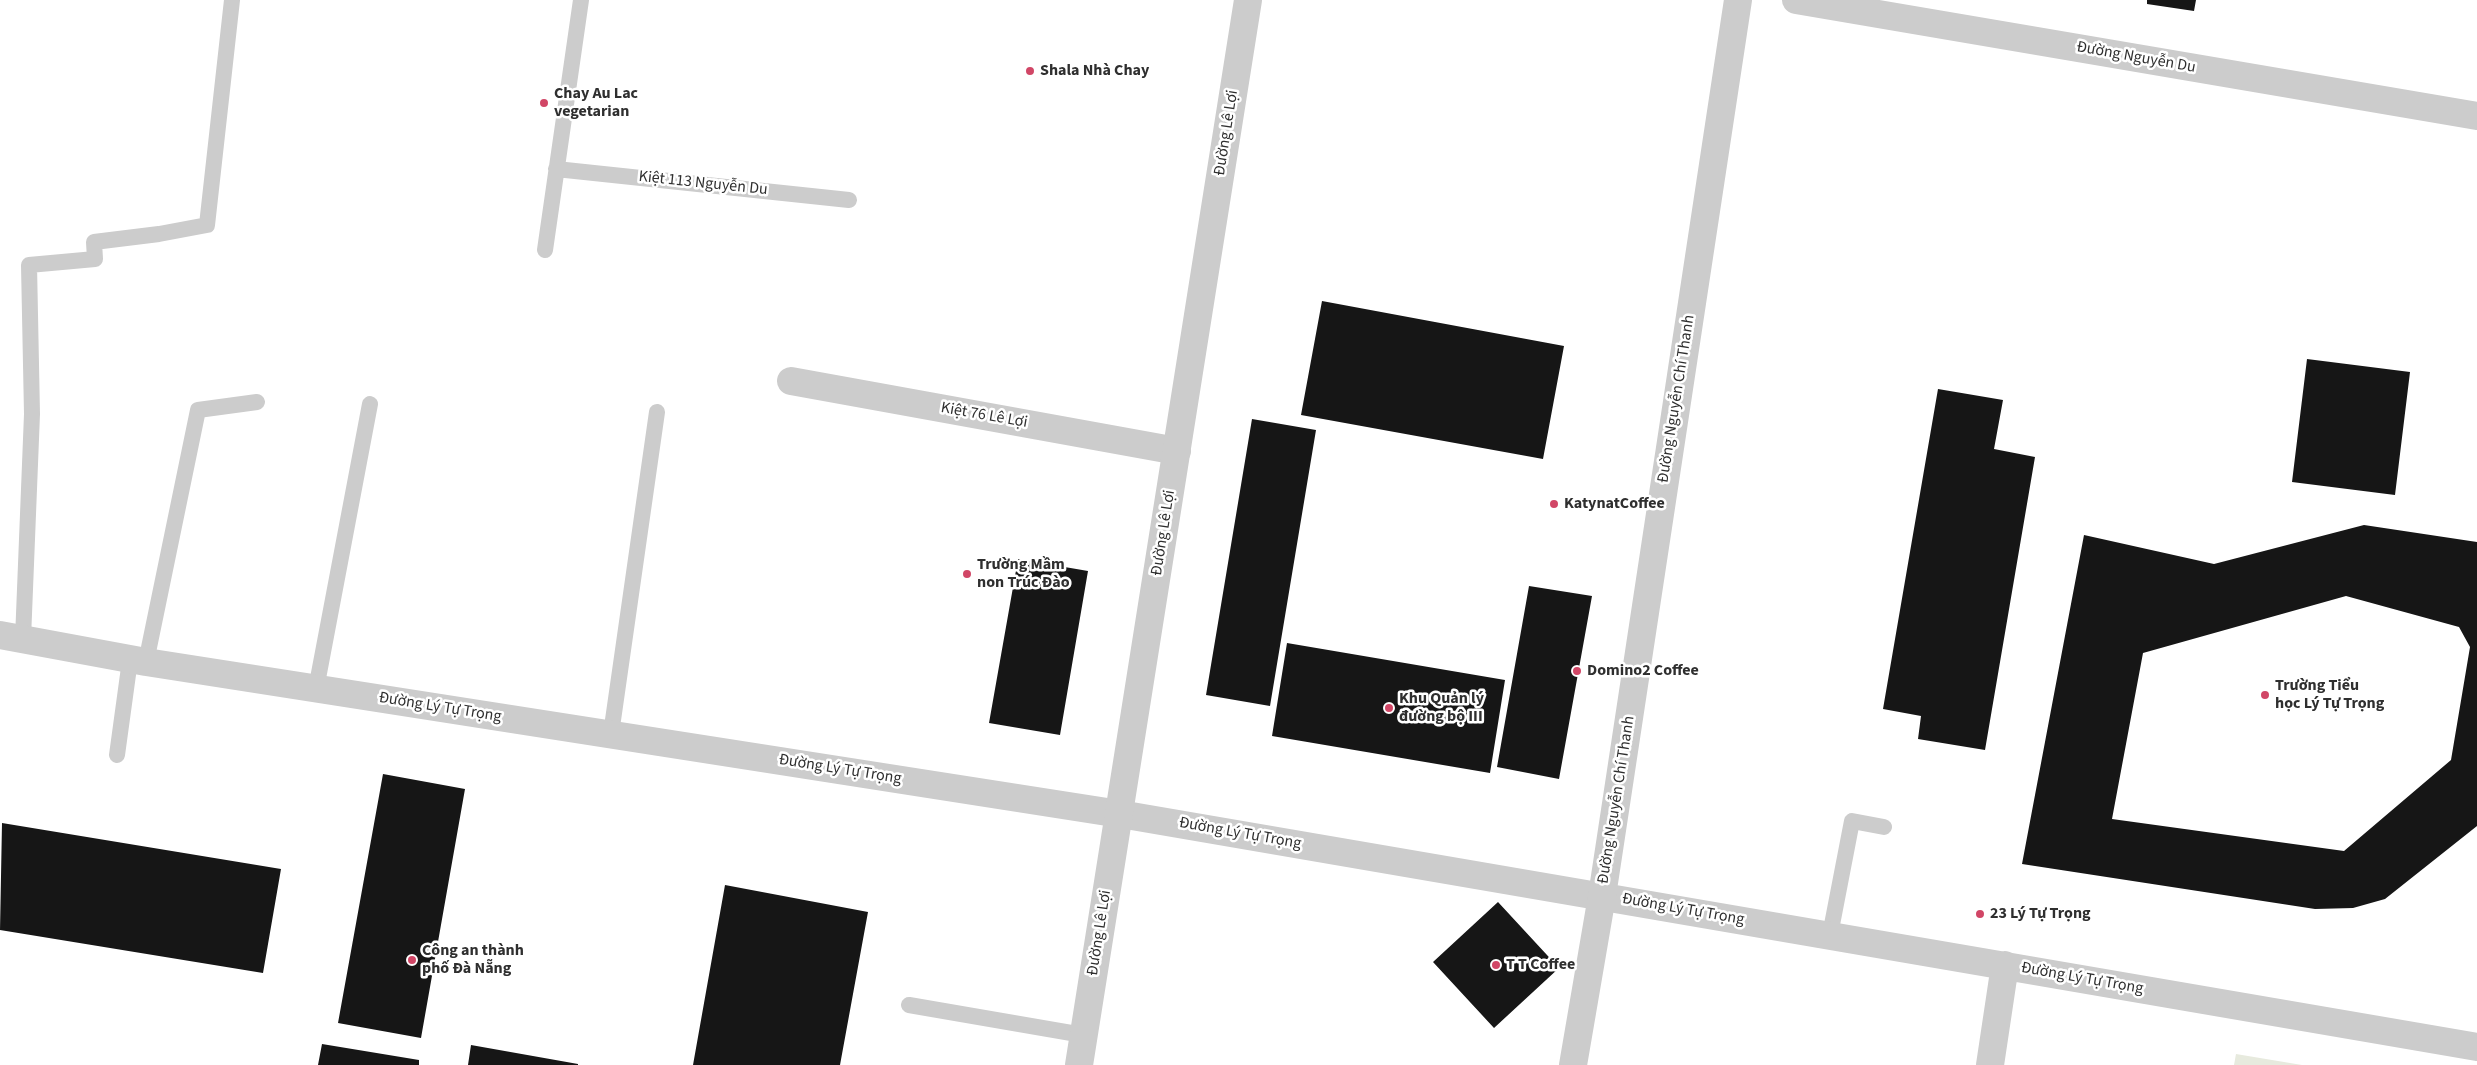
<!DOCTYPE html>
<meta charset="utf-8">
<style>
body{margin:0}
canvas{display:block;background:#fff}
</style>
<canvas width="2477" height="1065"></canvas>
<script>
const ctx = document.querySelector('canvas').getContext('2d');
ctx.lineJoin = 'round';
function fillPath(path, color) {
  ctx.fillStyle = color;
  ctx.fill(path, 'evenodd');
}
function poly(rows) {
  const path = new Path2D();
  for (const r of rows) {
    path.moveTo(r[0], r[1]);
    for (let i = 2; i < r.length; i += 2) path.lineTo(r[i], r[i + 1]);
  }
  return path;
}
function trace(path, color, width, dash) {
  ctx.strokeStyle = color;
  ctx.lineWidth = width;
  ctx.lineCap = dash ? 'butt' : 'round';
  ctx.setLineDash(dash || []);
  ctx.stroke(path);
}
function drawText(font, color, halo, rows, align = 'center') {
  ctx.font = font + ' "Source Sans 3",sans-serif';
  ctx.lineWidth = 5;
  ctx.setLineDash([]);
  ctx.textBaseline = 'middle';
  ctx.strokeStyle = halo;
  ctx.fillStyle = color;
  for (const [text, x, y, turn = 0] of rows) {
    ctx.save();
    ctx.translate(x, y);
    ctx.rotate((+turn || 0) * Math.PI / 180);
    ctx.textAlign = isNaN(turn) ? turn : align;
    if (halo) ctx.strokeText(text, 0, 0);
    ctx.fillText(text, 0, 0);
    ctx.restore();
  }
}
fillPath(poly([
 [2236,1054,2302,1065,2234,1065]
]), '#e7eade');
fillPath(poly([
 [2147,0,2196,0,2194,11,2147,4],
 [1322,301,1564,346,1543,459,1301,415],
 [2307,359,2410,372,2395,495,2292,482],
 [1938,389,2003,400,1994,449,2035,457,1985,750,1918,739,1921,716,1883,709],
 [1252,419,1316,430,1270,706,1206,695],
 [2364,525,2477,542,2477,826,2385,899,2353,908,2315,909,2022,864,2084,535,2214,564],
 [2346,596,2459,627,2470,647,2451,760,2344,851,2112,819,2143,653],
 [1018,559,1088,571,1060,735,989,723],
 [1529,586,1592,596,1559,779,1497,767],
 [1287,643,1505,680,1490,773,1272,736],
 [383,774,465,789,421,1038,338,1023],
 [2,823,281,869,263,973,0,930],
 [725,885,868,912,840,1065,693,1065],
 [1498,902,1559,968,1494,1028,1433,962],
 [322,1044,419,1060,419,1065,318,1065],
 [471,1045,578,1064,578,1065,468,1065]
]), '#161616');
trace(poly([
 [556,169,849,200],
 [545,250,581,0],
 [23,639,32,414,29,265,95,259,94,242,159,234,207,225,232,0],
 [146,662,198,410,257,402],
 [316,689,370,404],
 [611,734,657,412],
 [117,755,130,660],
 [1830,935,1852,821,1884,827],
 [909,1005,1083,1035]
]), '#ccc', 16);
trace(poly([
 [1796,0,2477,116],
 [791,381,1177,451],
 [0,635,146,662,1120,814,2477,1047],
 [1990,1065,2005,965]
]), '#ccc', 28);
trace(poly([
 [1079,1065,1248,0],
 [1573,1065,1602,896,1738,0]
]), '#ccc', 28);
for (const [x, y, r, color] of [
 [1030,71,5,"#d14666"],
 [544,103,5,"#d14666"],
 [1554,504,5,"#d14666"],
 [967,574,5,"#d14666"],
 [1577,671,5,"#d14666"],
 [2265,695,5,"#d14666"],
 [1389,708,5,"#d14666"],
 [1980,914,5,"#d14666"],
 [412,960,5,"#d14666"],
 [1496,965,5,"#d14666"]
]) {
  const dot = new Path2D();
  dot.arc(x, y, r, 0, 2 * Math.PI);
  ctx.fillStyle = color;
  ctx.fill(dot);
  trace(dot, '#fff', 2);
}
drawText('16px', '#2f2f2f', '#fff', [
 ["Đường Nguyễn Du",2136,58,10],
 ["Đường Lê Lợi",1227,133,-81],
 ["Kiệt 113 Nguyễn Du",703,184,6],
 ["Đường Nguyễn Chí Thanh",1677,399,-81],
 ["Kiệt 76 Lê Lợi",984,416,10],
 ["Đường Lê Lợi",1164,533,-81],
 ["Đường Lý Tự Trọng",440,708,9],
 ["Đường Lý Tự Trọng",840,770,9],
 ["Đường Nguyễn Chí Thanh",1617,800,-81],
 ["Đường Lý Tự Trọng",1240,834,10],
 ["Đường Lý Tự Trọng",1683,910,10],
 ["Đường Lê Lợi",1100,933,-81],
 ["Đường Lý Tự Trọng",2082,979,10]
]);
drawText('bold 16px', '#2f2f2f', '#fff', [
 ["Shala Nhà Chay",1040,71],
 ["Chay Au Lac",554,94],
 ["vegetarian",554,112],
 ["KatynatCoffee",1564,504],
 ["Trường Mầm",977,565],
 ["non Trúc Đào",977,583],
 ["Domino2 Coffee",1587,671],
 ["Trường Tiểu",2275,686],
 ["học Lý Tự Trọng",2275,704],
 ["Khu Quản lý",1399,699],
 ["đường bộ III",1399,717],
 ["23 Lý Tự Trọng",1990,914],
 ["Công an thành",422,951],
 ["phố Đà Nẵng",422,969],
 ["T T Coffee",1506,965]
], 'left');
</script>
